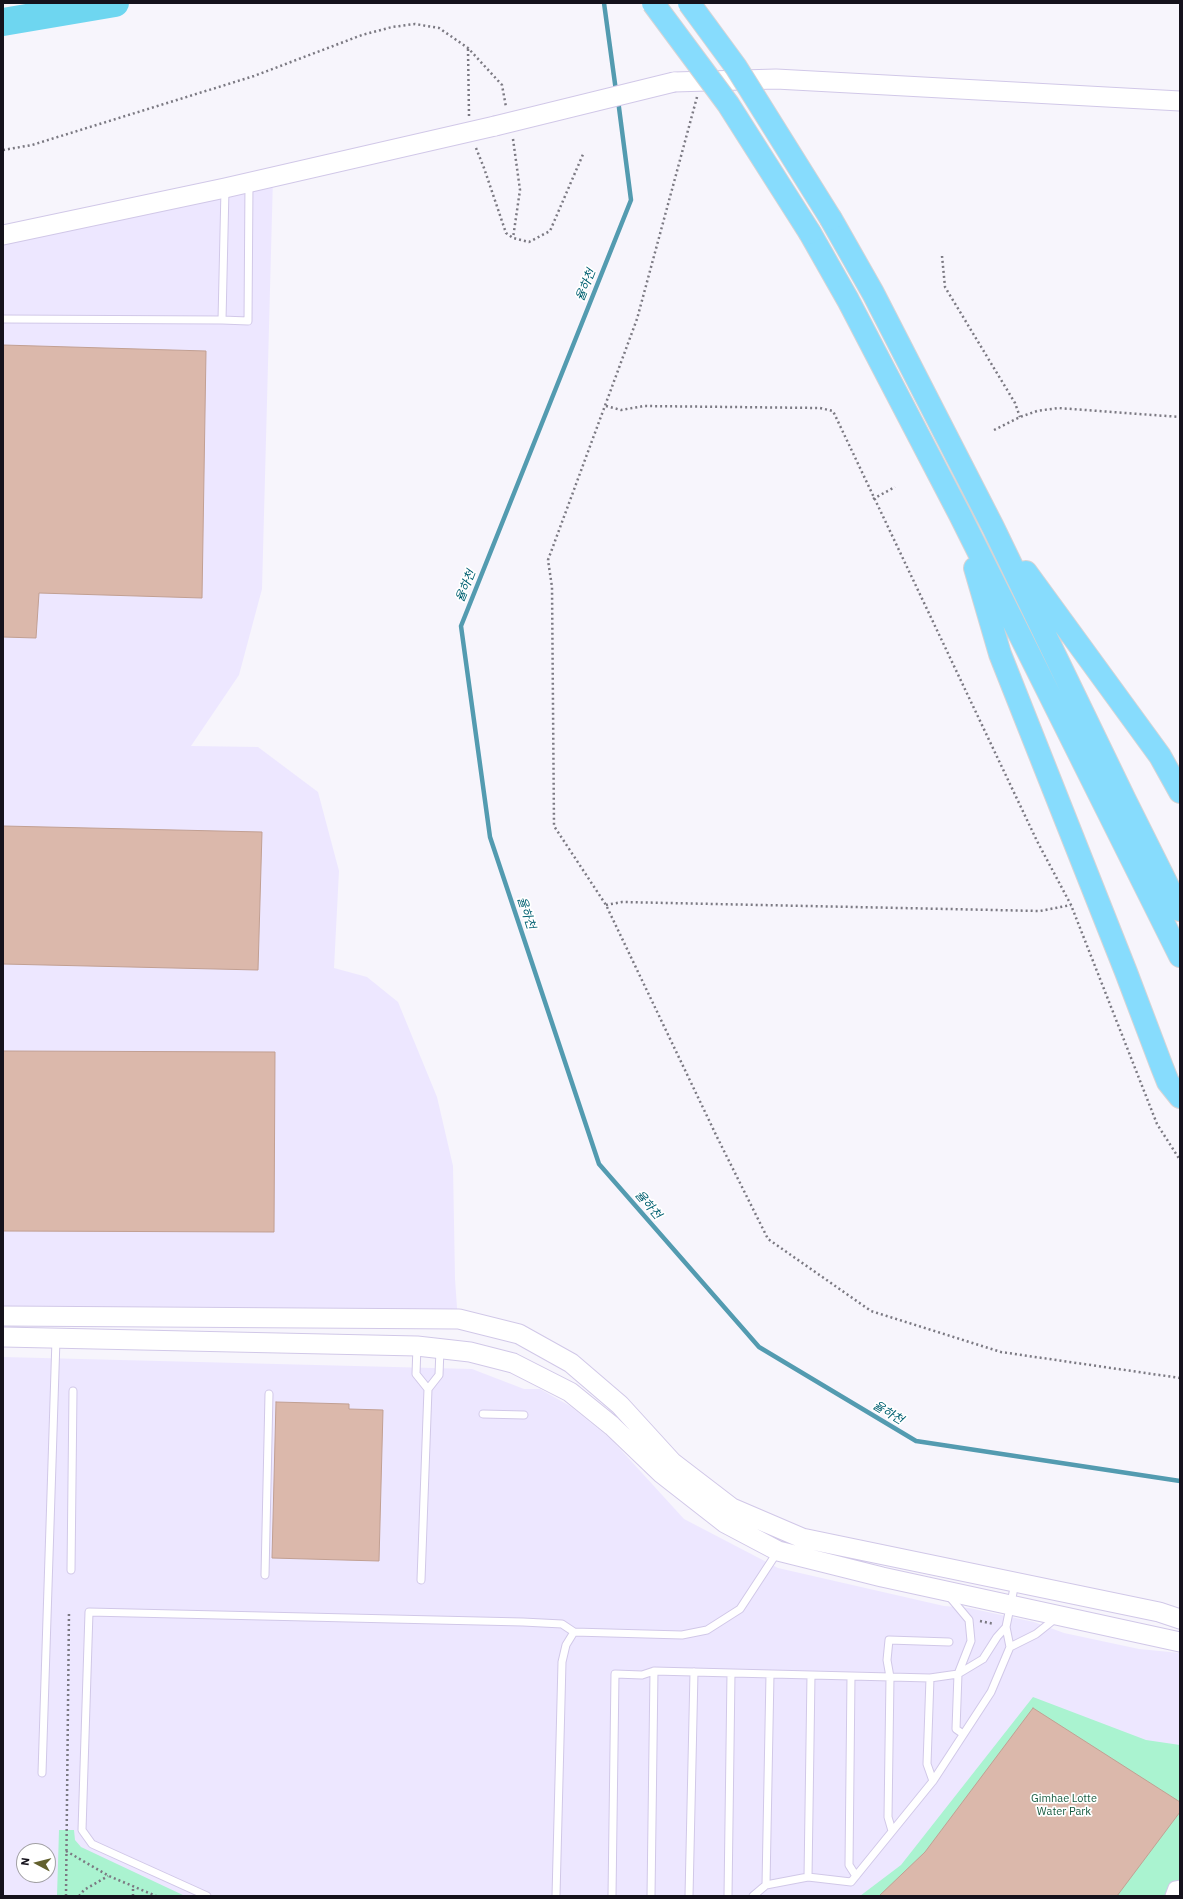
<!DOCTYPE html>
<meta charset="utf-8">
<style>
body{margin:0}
#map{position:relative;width:1183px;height:1899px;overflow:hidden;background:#f7f5fc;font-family:"IBM Plex Sans",sans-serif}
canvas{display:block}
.frame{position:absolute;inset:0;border:4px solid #15121c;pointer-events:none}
.north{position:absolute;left:16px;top:1843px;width:40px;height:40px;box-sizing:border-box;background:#fff;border:1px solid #a1a0a4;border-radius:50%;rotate:277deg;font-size:11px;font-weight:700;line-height:16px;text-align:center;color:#15121c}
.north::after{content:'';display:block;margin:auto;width:14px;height:18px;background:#63612e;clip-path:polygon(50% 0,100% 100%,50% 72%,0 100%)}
</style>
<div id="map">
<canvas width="1183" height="1899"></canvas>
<div class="frame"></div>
<div class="north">N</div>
</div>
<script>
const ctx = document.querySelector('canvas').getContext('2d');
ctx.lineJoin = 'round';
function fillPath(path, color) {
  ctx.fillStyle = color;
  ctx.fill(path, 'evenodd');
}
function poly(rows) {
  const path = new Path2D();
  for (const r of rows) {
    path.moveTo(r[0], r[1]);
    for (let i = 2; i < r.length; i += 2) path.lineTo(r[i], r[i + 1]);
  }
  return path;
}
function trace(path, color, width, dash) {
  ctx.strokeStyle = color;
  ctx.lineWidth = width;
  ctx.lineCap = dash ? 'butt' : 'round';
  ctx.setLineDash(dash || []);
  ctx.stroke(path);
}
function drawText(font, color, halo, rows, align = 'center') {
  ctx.font = font + ' "IBM Plex Sans","Noto Sans KR",sans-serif';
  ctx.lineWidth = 3.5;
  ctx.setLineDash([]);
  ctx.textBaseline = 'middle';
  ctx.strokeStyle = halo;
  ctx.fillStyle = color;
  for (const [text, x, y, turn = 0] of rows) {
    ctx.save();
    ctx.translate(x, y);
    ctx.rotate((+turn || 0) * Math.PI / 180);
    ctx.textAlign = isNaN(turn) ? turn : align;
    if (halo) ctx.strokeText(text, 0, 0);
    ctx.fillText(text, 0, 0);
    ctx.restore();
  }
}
fillPath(poly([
 [273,177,262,589,239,675,191,746,258,747,318,792,339,871,334,968,367,977,398,1002,437,1097,453,1166,455,1279,458,1322,3,1311,3,235],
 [3,1357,472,1369,524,1389,540,1389,570,1406,611,1439,684,1519,778,1568,944,1606,969,1608,1034,1622,1064,1633,1139,1649,1180,1653,1180,1896,3,1896],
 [24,1851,48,1851,48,1875,24,1875]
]), '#ede7ff');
fillPath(poly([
 [1033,1697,1146,1740,1180,1745,1180,1896,860,1896,901,1865],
 [59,1830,74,1830,75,1840,81,1847,185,1896,57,1896]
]), '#aaf3d0');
trace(poly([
 [604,3,616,91],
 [618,100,631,200,461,626,490,837,599,1164,759,1347,916,1441,1180,1481]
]), '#539bb0', 4.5);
trace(poly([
 [3,22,115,3]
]), '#6ed6f0', 28);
const building = poly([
 [3,345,206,351,202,598,39,593,36,638,3,637,3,345],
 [3,826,262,832,258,970,3,964,3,826],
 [3,1051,275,1052,274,1232,3,1231,3,1051],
 [276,1402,349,1404,349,1409,383,1410,379,1561,272,1558,276,1402],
 [1033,1708,1180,1802,1180,1812,1117,1896,879,1896,925,1852,1033,1708]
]);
fillPath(building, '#dbb8ab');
trace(building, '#c2a093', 1);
const lane = poly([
 [3,319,222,320,225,189],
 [222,320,248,321,249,183],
 [417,1346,416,1374,428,1389],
 [483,1414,524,1415],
 [71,1570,73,1391],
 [265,1575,269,1394],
 [421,1580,428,1389,439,1375,440,1349],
 [949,1596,969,1620,971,1641,958,1674,956,1729,963,1734],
 [1010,1647,1036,1634,1056,1618],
 [851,1676,849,1865,856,1876],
 [930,1678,927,1764,933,1781],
 [42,1773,56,1339],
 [892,1831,888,1817,890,1677,887,1660,889,1640,949,1642],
 [808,1877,811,1675],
 [766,1885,770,1674],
 [207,1896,92,1844,82,1830,89,1612,523,1622,562,1624,574,1632,682,1635,707,1630,740,1609,778,1551],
 [556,1896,562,1662,566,1645,574,1632],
 [612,1896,615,1674,642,1675,654,1671,930,1678,958,1674,983,1659,997,1637,1006,1627],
 [651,1896,654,1671],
 [689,1896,694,1672],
 [728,1896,731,1673],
 [753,1896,766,1885,808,1877,851,1882,933,1781,991,1692,1010,1647,1006,1627,1015,1583]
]);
const street = poly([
 [1172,1896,1175,1888,1180,1887]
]);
const secondary = poly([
 [674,82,776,79,1180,101],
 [3,235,225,188,495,126],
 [3,1316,459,1319,519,1334,571,1363,620,1405,672,1462,732,1508,802,1538,1159,1612,1180,1619],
 [3,1337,417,1346,470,1352,513,1363,570,1392,612,1426,661,1473,725,1523,778,1551,882,1577,1180,1642]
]);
const highway = poly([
 [831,219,873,293,993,527,1125,800,1180,910],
 [810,233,848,300,960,515,1180,956],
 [975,568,1000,654,1126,972,1162,1067,1168,1082,1180,1097],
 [1026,572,1160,756,1180,792]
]);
trace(lane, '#d1c8e8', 9);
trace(street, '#d1c8e8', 15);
trace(secondary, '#d1c8e8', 21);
trace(highway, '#d5d4d6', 24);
trace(poly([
 [468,49,469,116],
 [697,97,637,319,548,560,552,587,554,826,606,905,717,1137,768,1239,871,1311,1001,1352,1180,1378],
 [513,139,520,190,513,238],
 [476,148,484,168,506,233,513,238,529,242,550,231,584,152],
 [3,150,32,145,254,76,362,35,392,27,415,24,439,28,468,48,502,85,506,107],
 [942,256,945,287,1015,403,1020,417],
 [606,406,621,410,644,406,820,408,833,411,1037,841,1071,905,1157,1124,1180,1160],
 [994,430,1020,417,1037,411,1058,408,1180,417],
 [873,499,895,487],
 [606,905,622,902,1040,911,1071,905],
 [980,1621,994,1624],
 [66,1851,109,1876,156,1896],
 [66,1896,69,1611],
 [79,1896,84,1890,108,1876],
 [133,1896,133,1886]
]), '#7b7982', 2.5, [2, 3]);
trace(lane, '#fff', 7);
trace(street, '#fff', 13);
trace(secondary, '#fff', 19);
trace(highway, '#87dcfd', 22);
const secondaryBridge = poly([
 [495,126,674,82]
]);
const highwayBridge = poly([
 [653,3,728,104,810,233],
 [689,3,736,67,831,219]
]);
trace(secondaryBridge, '#d1c8e8', 21, []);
trace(highwayBridge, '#d5d4d6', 24, []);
trace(secondaryBridge, '#fff', 19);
trace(highwayBridge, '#87dcfd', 22);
drawText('11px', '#175b40', '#fff', [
 ["Gimhae Lotte",1064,1799],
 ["Water Park",1064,1812]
]);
drawText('italic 12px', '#006071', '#fff', [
 ["율하천",586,285,-68],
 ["율하천",466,586,-68],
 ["율하천",526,913,72],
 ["율하천",648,1205,49],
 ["율하천",888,1413,31]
]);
</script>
